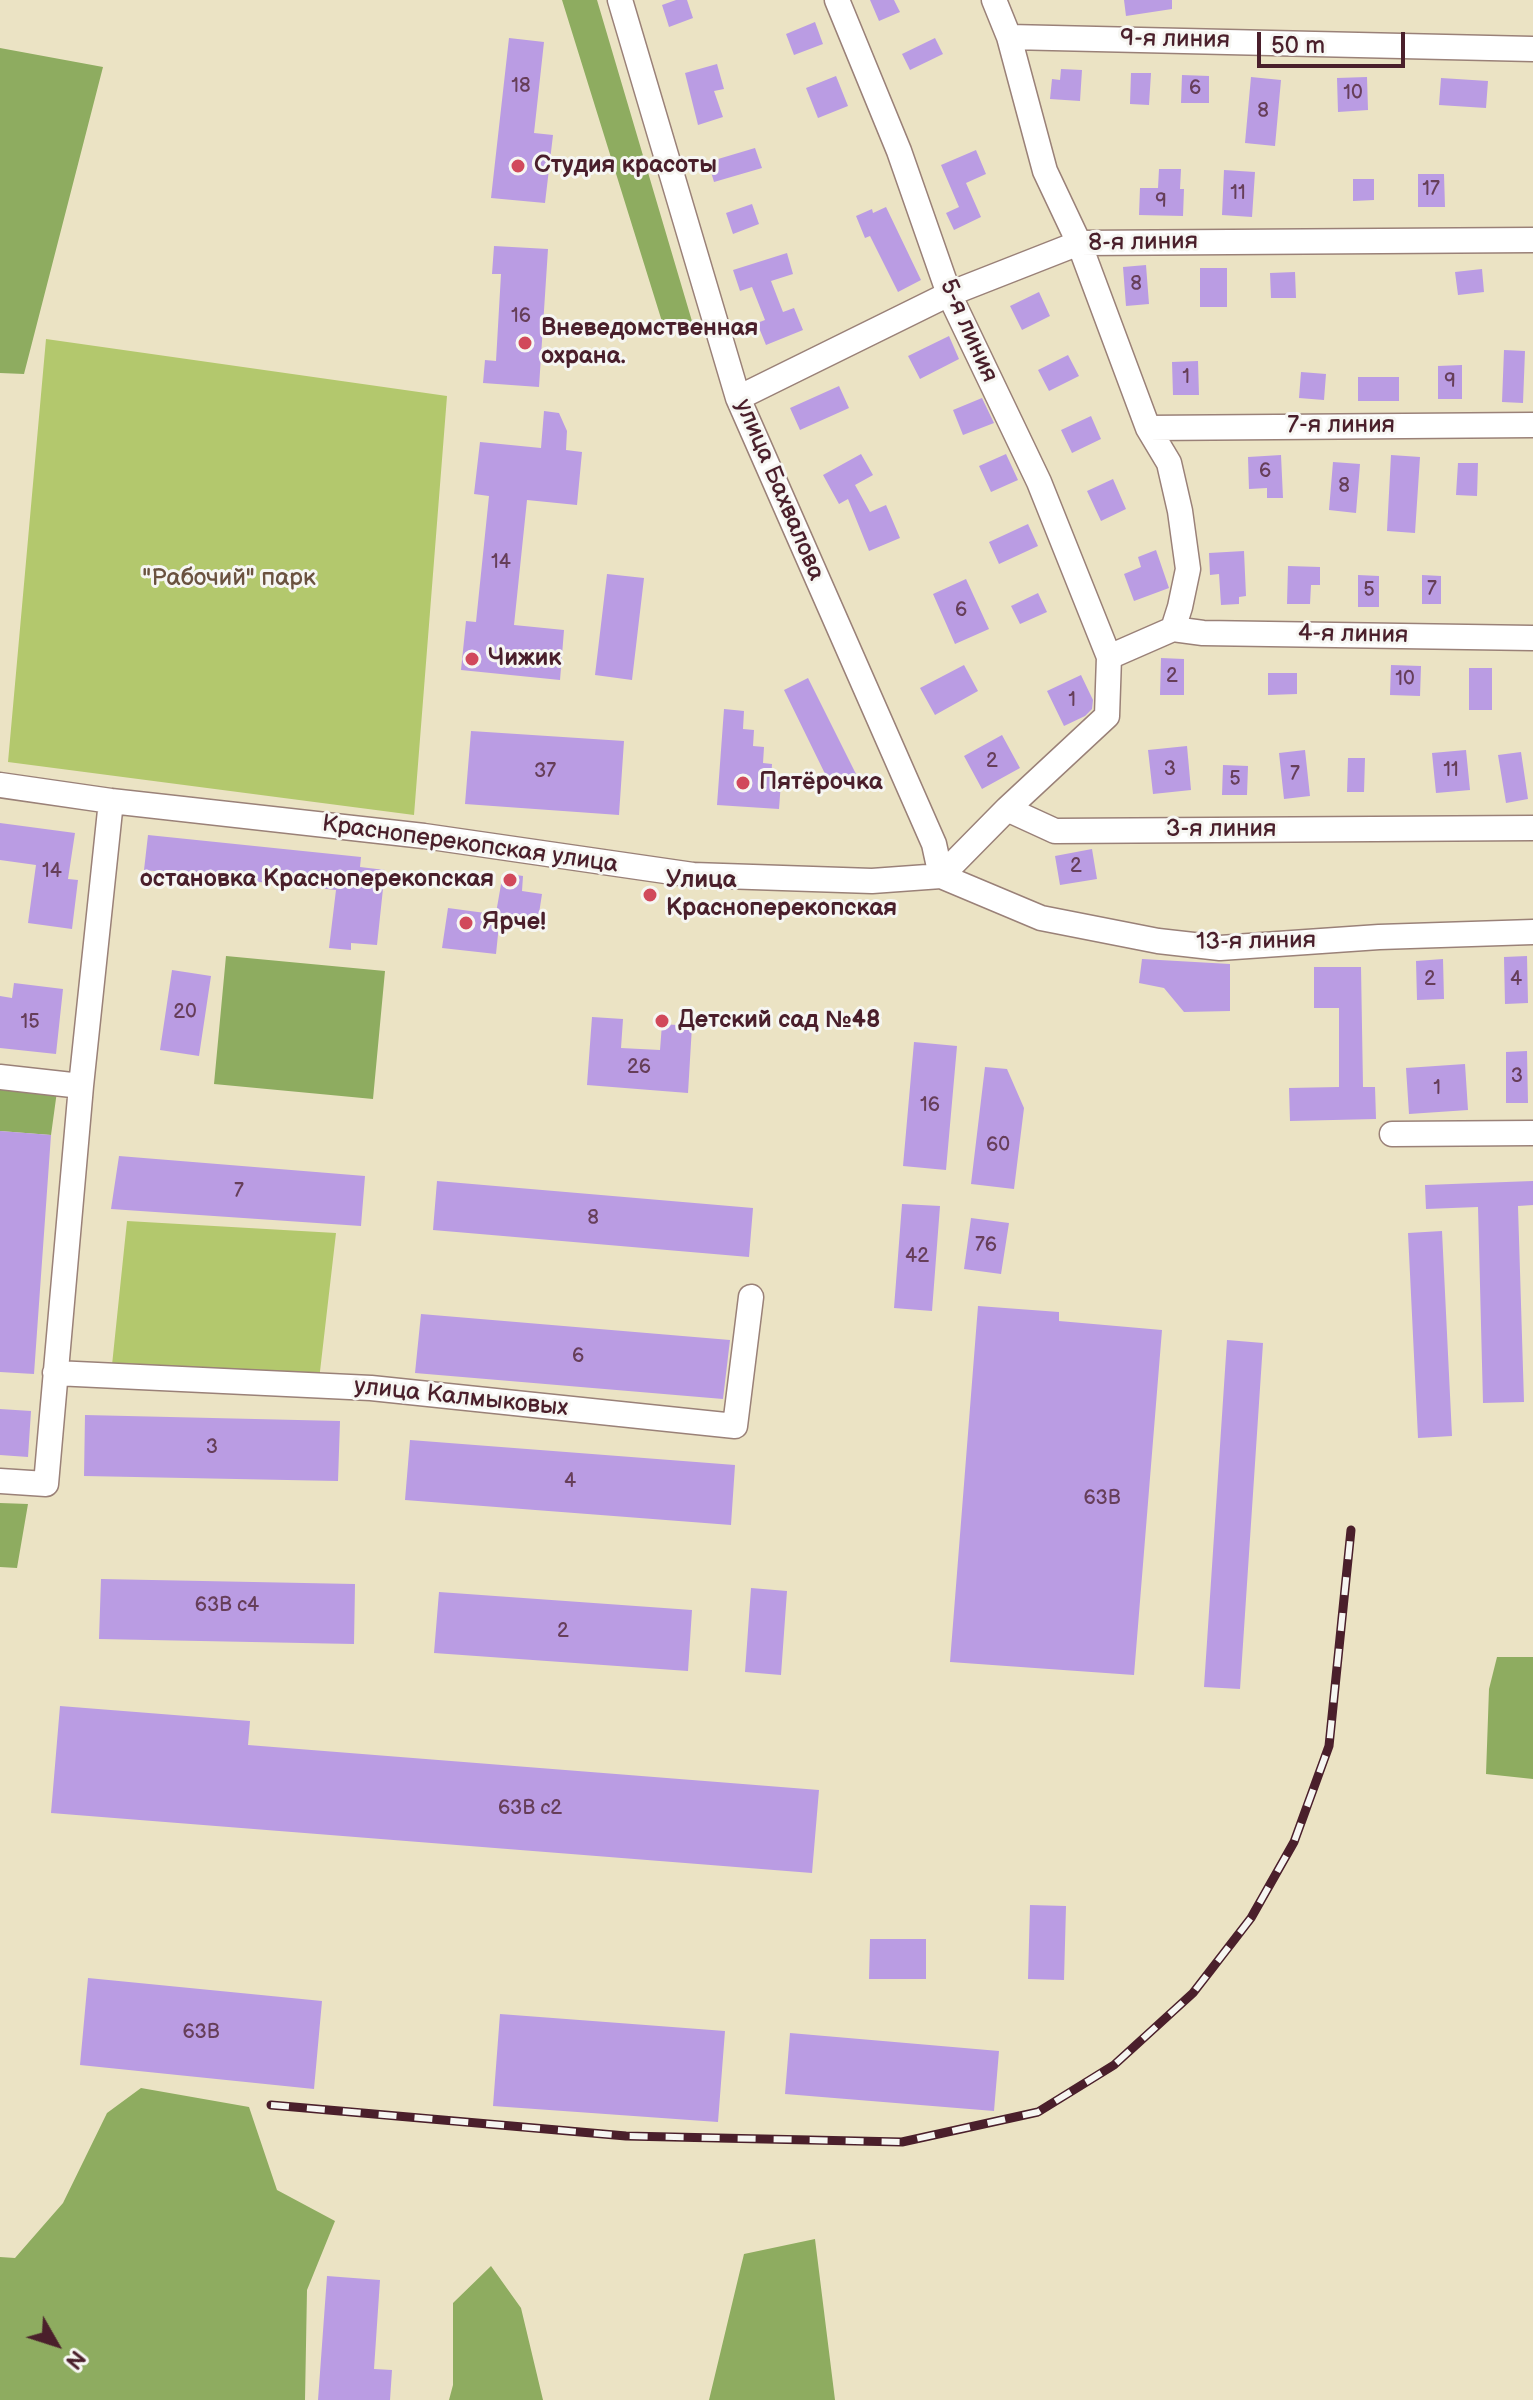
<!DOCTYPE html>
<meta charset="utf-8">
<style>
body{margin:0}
#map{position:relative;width:1533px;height:2400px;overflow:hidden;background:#ebe3c4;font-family:"Balsamiq Sans",sans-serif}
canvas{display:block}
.north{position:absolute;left:16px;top:2304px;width:80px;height:80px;-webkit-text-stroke:6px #f6f6f2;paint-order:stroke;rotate:129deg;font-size:22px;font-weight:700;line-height:32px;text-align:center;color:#4a1f2b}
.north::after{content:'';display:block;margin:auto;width:28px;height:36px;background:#4a1f2b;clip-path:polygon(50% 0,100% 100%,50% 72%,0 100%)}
.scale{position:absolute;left:1257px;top:32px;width:148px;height:36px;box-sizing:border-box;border:4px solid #4a1f2b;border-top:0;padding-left:10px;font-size:24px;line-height:28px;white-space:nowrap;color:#4a1f2b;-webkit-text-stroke:6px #f6f6f2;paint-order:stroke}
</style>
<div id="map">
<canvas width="1533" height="2400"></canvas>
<div class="north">N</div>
<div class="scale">50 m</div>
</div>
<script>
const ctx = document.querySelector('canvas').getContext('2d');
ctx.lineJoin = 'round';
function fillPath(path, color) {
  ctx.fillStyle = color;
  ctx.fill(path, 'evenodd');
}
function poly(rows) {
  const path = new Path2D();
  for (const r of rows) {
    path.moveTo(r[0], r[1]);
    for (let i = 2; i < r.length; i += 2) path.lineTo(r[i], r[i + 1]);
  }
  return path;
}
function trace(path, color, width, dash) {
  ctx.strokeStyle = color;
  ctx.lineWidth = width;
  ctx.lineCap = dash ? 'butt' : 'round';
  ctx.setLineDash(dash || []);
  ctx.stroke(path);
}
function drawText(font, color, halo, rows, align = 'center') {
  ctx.font = font + ' "Balsamiq Sans",sans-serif';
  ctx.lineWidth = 6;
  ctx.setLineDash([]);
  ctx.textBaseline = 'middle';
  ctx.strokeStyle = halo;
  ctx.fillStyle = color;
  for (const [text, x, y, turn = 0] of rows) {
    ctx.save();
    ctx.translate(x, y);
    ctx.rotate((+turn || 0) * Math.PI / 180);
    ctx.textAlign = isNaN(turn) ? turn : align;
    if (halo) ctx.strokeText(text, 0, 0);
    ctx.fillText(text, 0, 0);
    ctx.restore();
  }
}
fillPath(poly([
 [46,339,447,396,414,815,8,762],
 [127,1221,336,1233,319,1380,112,1365]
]), '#b3c86d');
fillPath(poly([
 [562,0,597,0,694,328,664,328],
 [0,48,103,67,24,374,0,373],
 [226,956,385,971,373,1099,214,1084],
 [0,1079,58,1084,51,1135,0,1131],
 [0,1503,28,1504,17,1568,0,1567],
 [1497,1657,1533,1657,1533,1779,1486,1774,1489,1689],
 [141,2088,249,2107,277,2190,335,2221,307,2290,305,2400,0,2400,0,2257,15,2258,63,2203,107,2113],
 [815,2239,835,2400,709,2400,744,2254],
 [491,2266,521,2308,543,2400,449,2400,453,2385,453,2303]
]), '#8eac60');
fillPath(poly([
 [676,0,687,0,693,18,669,27,662,5],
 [870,0,894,0,900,12,879,21],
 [1124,0,1172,0,1172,9,1126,16],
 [815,22,823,44,794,55,786,34],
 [509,38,544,42,534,133,553,135,545,203,491,198],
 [935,38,943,54,910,70,902,54],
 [717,64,724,89,714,91,723,117,698,125,685,73],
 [1061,69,1082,70,1080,101,1050,99,1052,79,1060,80],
 [1131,73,1151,73,1149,105,1130,104],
 [1182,75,1209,76,1209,103,1181,103],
 [836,76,848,106,818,118,806,88],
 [1251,77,1281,80,1275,146,1245,143],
 [1367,77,1368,110,1338,112,1337,78],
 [1441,78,1488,81,1486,108,1439,105],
 [755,148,762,168,714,182,708,162],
 [976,150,986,174,966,183,981,217,954,230,946,213,959,207,941,165],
 [1159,169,1181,169,1180,189,1184,189,1183,216,1139,215,1140,188,1158,188],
 [1224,170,1255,172,1252,217,1222,215],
 [1418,174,1444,174,1445,207,1418,207],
 [1353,179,1374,179,1374,200,1353,201],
 [752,204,759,224,733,234,726,213],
 [886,207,921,280,898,292,870,236,865,238,856,216,872,209,873,213],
 [494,246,548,249,539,387,483,383,485,360,496,361,501,274,492,274],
 [787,253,793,274,771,281,783,312,794,308,803,330,766,345,757,323,765,320,752,287,740,291,733,270],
 [1146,265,1149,304,1126,306,1123,267],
 [1200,268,1227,268,1227,307,1200,307],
 [1482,269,1484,292,1458,295,1455,272],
 [1295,272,1296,298,1271,298,1270,273],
 [1039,292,1050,316,1022,330,1010,306],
 [949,336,959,359,920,379,908,356],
 [1504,350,1525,351,1523,403,1502,402],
 [1068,355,1079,376,1049,391,1038,370],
 [1198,361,1199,395,1173,395,1172,362],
 [1462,365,1462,399,1438,399,1438,366],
 [1301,372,1326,374,1324,400,1299,398],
 [1358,377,1399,377,1399,401,1358,401],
 [839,386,849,408,800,430,790,408],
 [982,398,994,423,963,435,953,410],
 [544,411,559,413,567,431,566,450,582,452,577,505,527,500,514,625,564,630,560,680,461,670,466,621,476,622,489,496,474,494,480,442,541,448],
 [1091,416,1101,439,1072,453,1061,430],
 [861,454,873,475,855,485,870,512,886,505,900,538,869,551,848,499,839,504,823,475],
 [1006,454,1018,480,991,492,979,466],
 [1281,455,1283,498,1267,498,1267,488,1249,489,1248,457],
 [1391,455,1420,457,1415,533,1387,531],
 [1333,462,1360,464,1356,513,1329,510],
 [1458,463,1478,463,1477,496,1456,495],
 [1113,479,1126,509,1101,521,1087,491],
 [1028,524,1038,546,999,564,989,542],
 [1156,550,1169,588,1134,601,1124,574,1141,567,1138,557],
 [1244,551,1246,596,1239,597,1239,604,1221,605,1219,574,1210,575,1209,553],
 [1288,566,1320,567,1320,585,1311,585,1310,604,1287,604],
 [607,574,644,578,632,680,595,675],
 [1358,575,1379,576,1379,607,1358,607],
 [1422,575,1441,576,1441,604,1422,604],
 [966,579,989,629,955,644,933,594],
 [1038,593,1047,612,1020,624,1011,606],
 [1161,658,1184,659,1184,695,1160,695],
 [964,665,978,691,935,715,920,688],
 [1391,665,1421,666,1420,696,1390,695],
 [1469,668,1492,668,1492,710,1469,710],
 [1268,673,1297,673,1297,694,1268,695],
 [1081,675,1093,700,1092,709,1085,716,1064,726,1047,691],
 [808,678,857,776,832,788,784,690],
 [724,709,744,711,743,729,754,730,753,746,764,747,763,763,772,764,771,781,781,782,779,809,717,805],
 [471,731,624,741,619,815,465,804],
 [1002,735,1020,768,982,789,964,756],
 [1187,746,1191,790,1153,794,1148,750],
 [1305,750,1310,796,1284,799,1279,753],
 [1466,750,1470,790,1436,793,1432,753],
 [1521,752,1528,799,1506,803,1498,755],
 [1348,758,1365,758,1364,792,1347,792],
 [1223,765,1248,766,1247,795,1222,795],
 [0,823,75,833,68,879,78,880,72,929,28,923,36,865,0,860],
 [148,835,361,857,360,867,385,870,377,945,351,943,351,950,329,948,336,890,144,870],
 [1092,849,1097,879,1060,885,1055,856],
 [503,873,523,876,522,891,542,894,538,920,496,913],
 [448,908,500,915,496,954,442,948],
 [1527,956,1528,1003,1505,1004,1504,957],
 [1142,959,1230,964,1230,1011,1184,1012,1164,988,1139,983],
 [1443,959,1444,999,1417,1000,1416,961],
 [1314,967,1361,967,1363,1087,1375,1087,1376,1119,1290,1121,1289,1088,1339,1087,1339,1008,1314,1008],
 [172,970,211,976,199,1056,160,1050],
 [14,983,63,989,56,1054,0,1048,0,996,12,998],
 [592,1017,623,1019,621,1048,660,1050,662,1024,692,1026,688,1093,587,1085],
 [914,1042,957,1046,946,1170,903,1166],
 [1527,1051,1528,1103,1506,1103,1506,1052],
 [1465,1064,1468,1110,1409,1114,1406,1068],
 [985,1067,1007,1069,1024,1108,1014,1189,971,1184],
 [0,1131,51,1135,34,1374,0,1372],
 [119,1156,365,1176,361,1226,111,1209],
 [437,1181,753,1208,749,1257,433,1230],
 [1533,1181,1533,1205,1518,1206,1524,1402,1483,1403,1478,1207,1426,1209,1425,1185],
 [902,1204,940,1206,932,1311,894,1308],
 [971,1218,1009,1223,1001,1274,964,1269],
 [1442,1231,1452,1436,1418,1438,1408,1233],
 [978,1306,1059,1312,1059,1321,1162,1330,1134,1675,950,1662],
 [421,1314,730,1340,723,1399,415,1373],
 [1227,1340,1263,1343,1240,1689,1204,1687],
 [0,1409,31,1411,28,1457,0,1455],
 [85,1415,340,1421,338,1481,84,1476],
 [410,1440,735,1465,731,1525,405,1500],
 [101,1579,355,1584,354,1644,99,1639],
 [751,1588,787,1591,781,1675,745,1672],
 [439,1592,692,1610,688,1671,434,1653],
 [60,1706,250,1721,248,1745,819,1790,812,1873,51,1813],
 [1030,1905,1066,1906,1064,1980,1028,1979],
 [870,1939,926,1939,926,1979,869,1979],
 [88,1978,322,2001,314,2089,80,2065],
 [500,2014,725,2031,718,2122,493,2106],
 [790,2033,999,2051,994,2111,785,2094],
 [327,2276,380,2280,374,2369,392,2370,390,2400,318,2400]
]), '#ba9ce3');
const minor = poly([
 [620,0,738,398,934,844,941,876],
 [837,0,899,151,949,294,1039,482,1109,657],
 [994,0,1009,37,1045,171,1079,243,1148,428,1169,463,1180,511,1188,569,1180,607,1173,629,1109,657,1107,716,1007,809],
 [1009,37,1533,49],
 [738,398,949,294,1079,243,1533,240],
 [1148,428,1533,425],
 [1173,629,1203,633,1533,638],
 [0,785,111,801,424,836,693,875,872,881,941,876,1041,918,1158,941,1220,948,1379,937,1533,932],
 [941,876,1007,809,1055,831,1533,828],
 [0,1077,81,1086],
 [1392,1134,1533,1133],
 [55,1373,371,1388,735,1426,751,1297],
 [0,1481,46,1484,81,1086,111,801]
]);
trace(minor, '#9a8178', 27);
trace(minor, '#fff', 24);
const rail = poly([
 [271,2105,626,2136,902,2142,1038,2112,1114,2065,1193,1993,1251,1918,1294,1842,1329,1746,1351,1530]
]);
trace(rail, '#4a1f2b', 9);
trace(rail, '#f6f6f2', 6, [18]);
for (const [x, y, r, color] of [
 [518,166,8,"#d1495b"],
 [525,343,8,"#d1495b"],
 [472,659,8,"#d1495b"],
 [743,783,8,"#d1495b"],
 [510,880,8,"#d1495b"],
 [650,895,8,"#d1495b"],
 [466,923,8,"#d1495b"],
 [662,1021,8,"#d1495b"]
]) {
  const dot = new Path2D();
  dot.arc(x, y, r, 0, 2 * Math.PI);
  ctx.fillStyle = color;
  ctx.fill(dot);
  trace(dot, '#f6f6f2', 3);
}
drawText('20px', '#663e59', null, [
 ["18",521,87],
 ["6",1195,89],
 ["10",1353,94],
 ["8",1263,112],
 ["17",1431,190],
 ["11",1238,194],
 ["9",1161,202],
 ["8",1136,285],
 ["16",521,317],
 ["1",1186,378],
 ["9",1450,382],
 ["6",1265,472],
 ["8",1344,487],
 ["14",501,563],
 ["7",1432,590],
 ["5",1369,591],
 ["6",961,611],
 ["2",1172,677],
 ["10",1405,680],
 ["1",1072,701],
 ["2",992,762],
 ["3",1170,770],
 ["11",1451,771],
 ["37",545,772],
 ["7",1295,775],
 ["5",1235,780],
 ["2",1076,867],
 ["14",52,872],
 ["2",1430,980],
 ["4",1516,980],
 ["20",185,1013],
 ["15",30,1023],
 ["26",639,1068],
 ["3",1517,1077],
 ["1",1437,1089],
 ["16",930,1106],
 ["60",998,1146],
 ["7",239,1192],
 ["8",593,1219],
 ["76",986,1246],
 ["42",917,1257],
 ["6",578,1357],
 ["3",212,1448],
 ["4",570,1482],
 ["63В",1102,1499],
 ["63В с4",227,1606],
 ["2",563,1632],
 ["63В с2",530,1809],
 ["63В",201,2033]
]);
drawText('24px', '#4a1f2b', '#f6f6f2', [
 ["9-я линия",1175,40,1],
 ["8-я линия",1143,243,-1],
 ["5-я линия",968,331,66],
 ["7-я линия",1341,426],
 ["улица Бахвалова",779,490,67],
 ["4-я линия",1353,635,1],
 ["3-я линия",1221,830],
 ["Красноперекопская улица",470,845,8],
 ["13-я линия",1256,942,-1],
 ["улица Калмыковых",461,1398,6]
]);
drawText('bold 24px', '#4a1f2b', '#f6f6f2', [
 ["Студия красоты",534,166],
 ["Вневедомственная",541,329],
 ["охрана.",541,357],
 ["Чижик",488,659],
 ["Пятёрочка",759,783],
 ["остановка Красноперекопская",494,880,"right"],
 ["Улица",666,881],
 ["Красноперекопская",666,909],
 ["Ярче!",482,923],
 ["Детский сад №48",678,1021]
], 'left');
drawText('24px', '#6a523f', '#f6f6f2', [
 ["\"Рабочий\" парк",229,579]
]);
</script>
